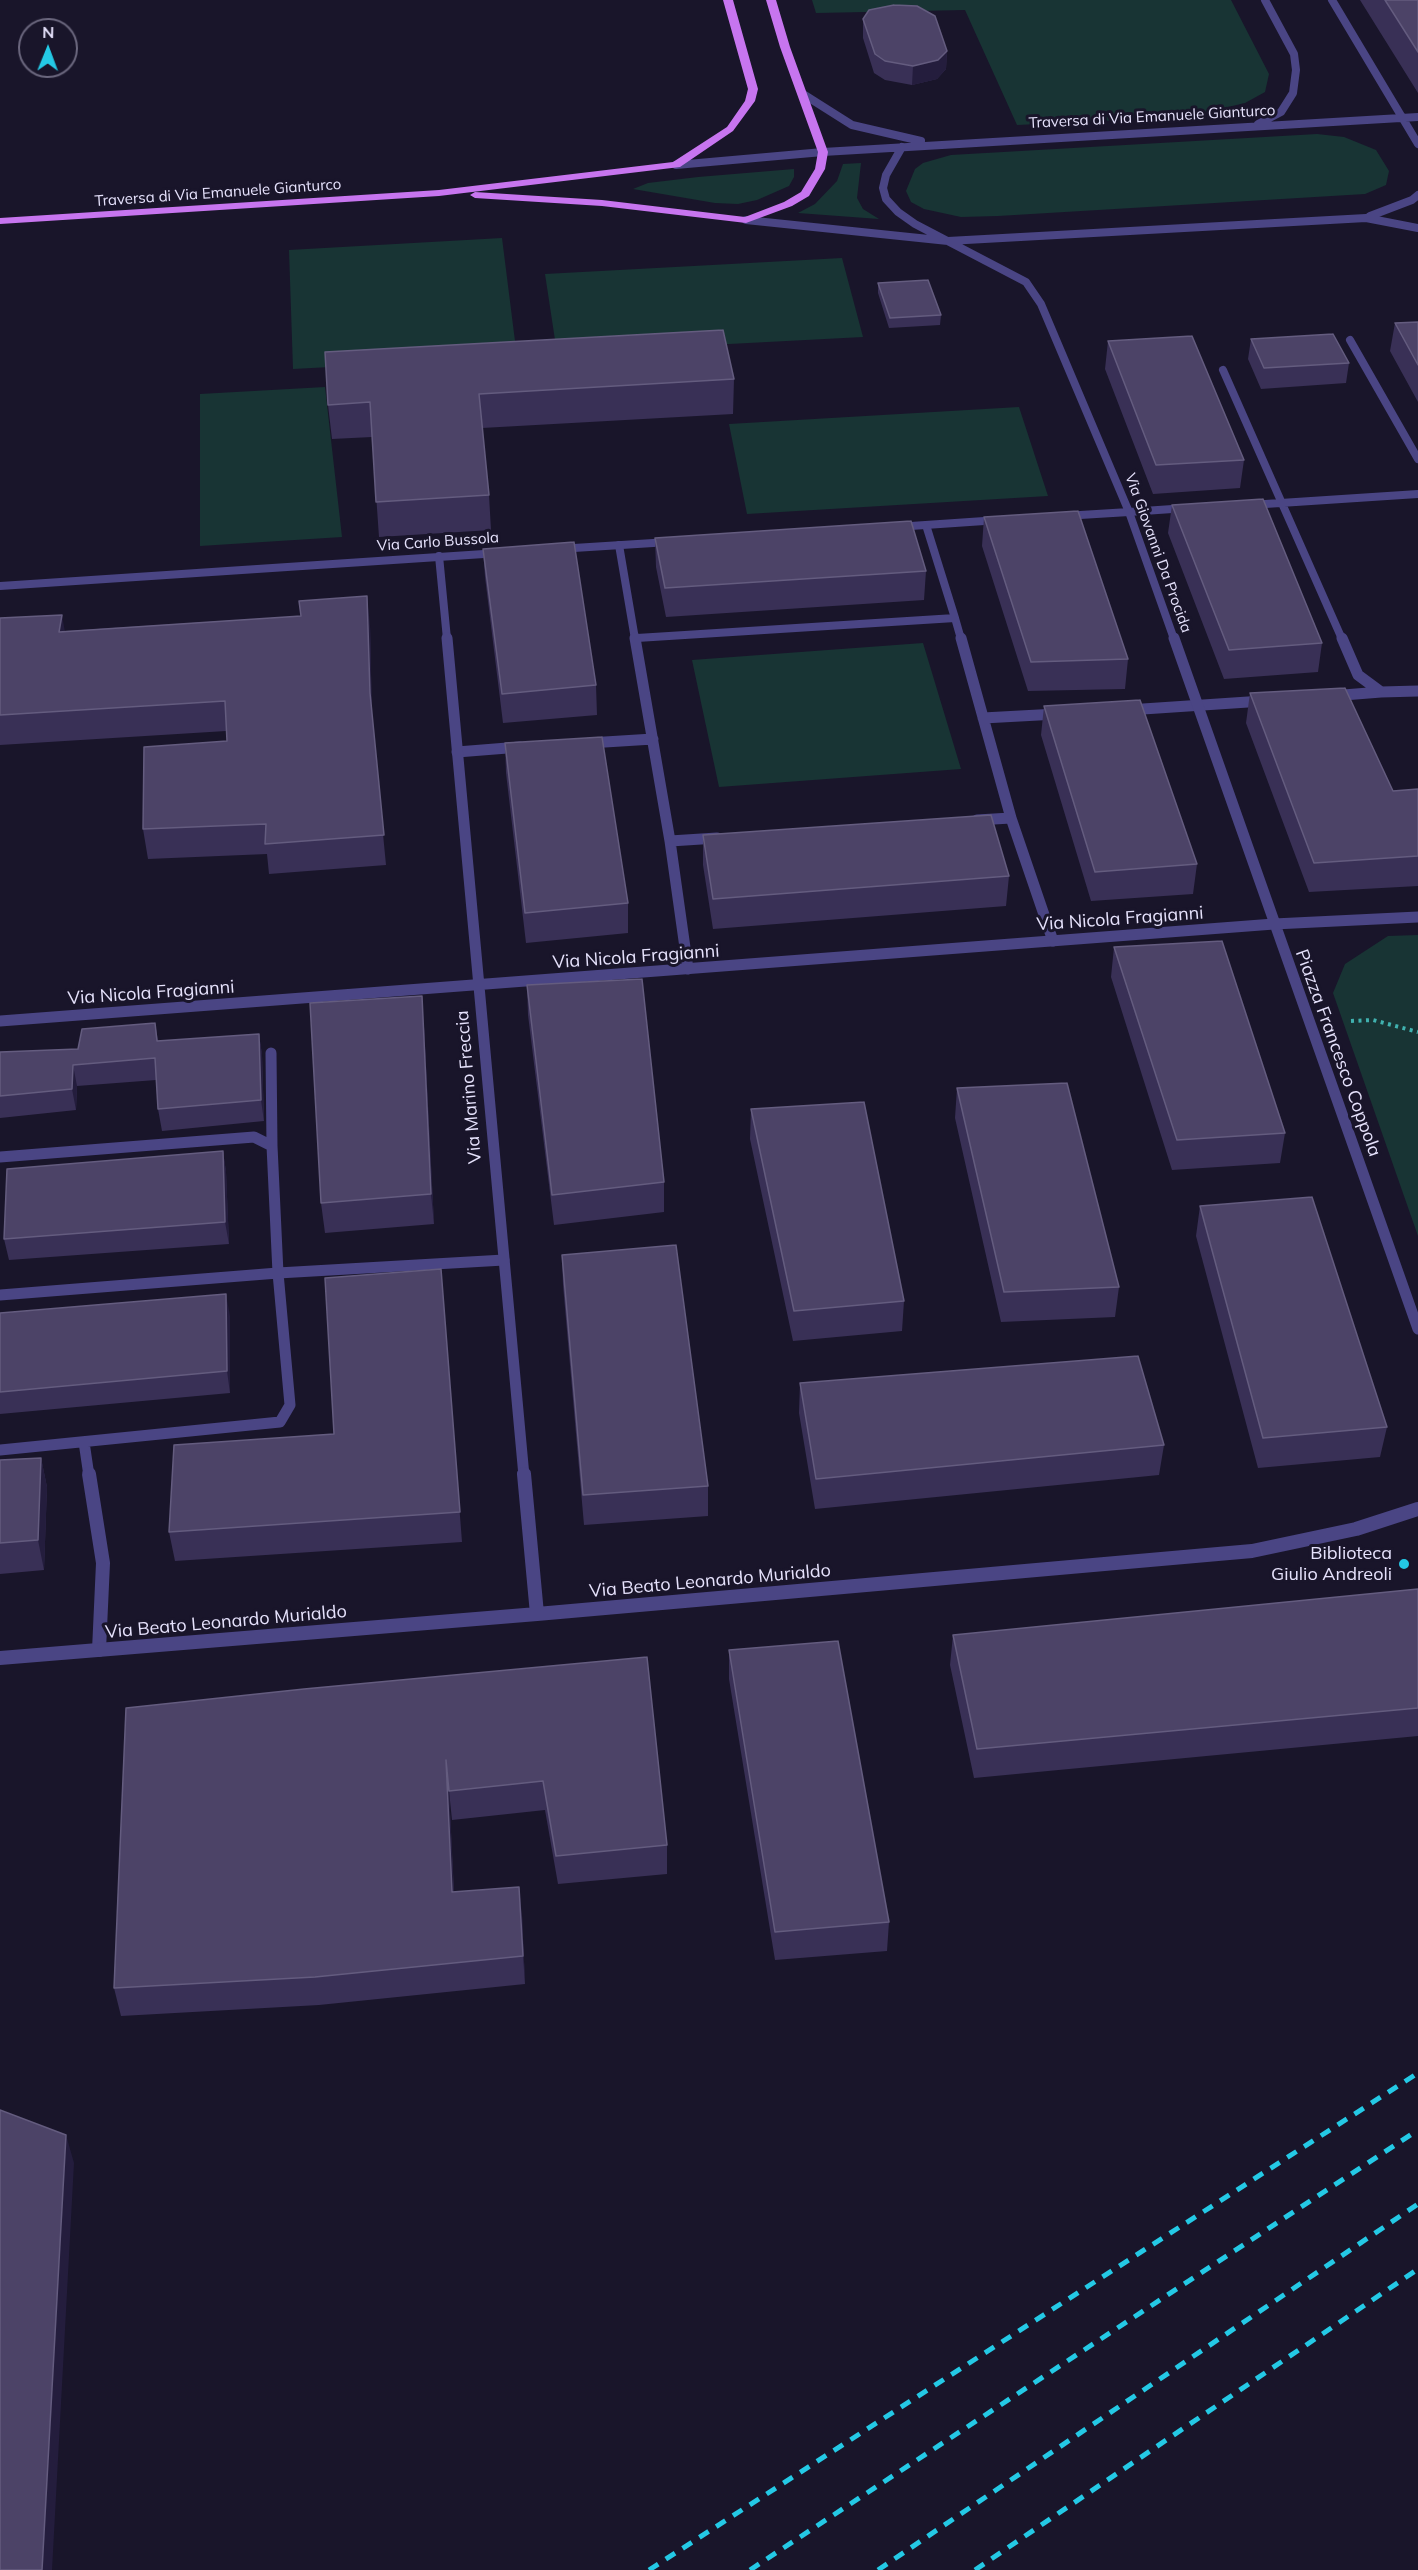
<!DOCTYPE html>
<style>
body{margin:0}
#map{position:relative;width:1418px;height:2570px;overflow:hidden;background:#19152a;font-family:Mulish,sans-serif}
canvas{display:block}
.north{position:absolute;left:18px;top:18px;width:60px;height:60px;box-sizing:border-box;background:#19152a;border:2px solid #6b677e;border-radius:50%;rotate:1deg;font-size:16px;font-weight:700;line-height:24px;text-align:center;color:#e6e2fc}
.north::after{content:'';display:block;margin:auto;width:21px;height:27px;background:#24c9e5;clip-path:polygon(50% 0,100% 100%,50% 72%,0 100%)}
</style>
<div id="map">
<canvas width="1418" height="2570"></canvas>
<div class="north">N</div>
</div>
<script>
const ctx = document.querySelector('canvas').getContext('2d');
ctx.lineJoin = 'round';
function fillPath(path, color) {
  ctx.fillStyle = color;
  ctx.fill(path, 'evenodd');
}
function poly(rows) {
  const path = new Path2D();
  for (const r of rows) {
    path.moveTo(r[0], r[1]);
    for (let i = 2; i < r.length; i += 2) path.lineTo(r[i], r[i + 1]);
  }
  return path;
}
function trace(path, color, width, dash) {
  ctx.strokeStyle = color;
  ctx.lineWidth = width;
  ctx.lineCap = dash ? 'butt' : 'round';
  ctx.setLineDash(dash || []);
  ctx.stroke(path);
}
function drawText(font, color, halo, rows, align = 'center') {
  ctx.font = font + ' Mulish,sans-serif';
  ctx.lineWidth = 6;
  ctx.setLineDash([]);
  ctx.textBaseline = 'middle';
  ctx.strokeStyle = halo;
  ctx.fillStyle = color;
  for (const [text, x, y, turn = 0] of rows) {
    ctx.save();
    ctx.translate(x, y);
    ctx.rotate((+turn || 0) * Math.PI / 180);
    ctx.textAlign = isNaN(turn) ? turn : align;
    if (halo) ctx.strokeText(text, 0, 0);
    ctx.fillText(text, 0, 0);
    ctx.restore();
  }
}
fillPath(poly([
 [812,0,1231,0,1269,74,1265,92,1245,103,1185,117,1017,125,965,10,816,13],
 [1317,134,1344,137,1376,150,1389,171,1386,185,1365,194,998,216,961,217,924,209,911,202,906,191,915,169,923,163,951,155],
 [861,163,857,198,863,209,879,219,798,213,815,204,837,181,843,164],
 [794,169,794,177,789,186,757,200,738,204,715,203,633,189,648,183,698,177],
 [502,238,517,357,293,369,289,250],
 [842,258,863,337,557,353,545,274],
 [325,387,342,537,200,546,200,394],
 [1019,407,1048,496,747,514,729,424],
 [923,643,961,769,719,787,692,660],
 [1418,935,1418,1236,1333,993,1345,964,1388,936]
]), '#183434');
trace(poly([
 [1351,1021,1373,1020,1418,1032]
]), '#40b1af', 4, [3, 4.5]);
trace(poly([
 [1350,340,1418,459],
 [1223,370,1342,639],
 [1250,505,1418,494],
 [1129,512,1187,508],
 [926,525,955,618],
 [619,545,635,639],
 [637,638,955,618,961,639]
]), '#4a4584', 8);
trace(poly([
 [635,638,670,841,717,838],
 [961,638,1011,818,977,820],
 [1342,638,1358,675,1381,692,1418,691],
 [1331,696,1381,692],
 [1128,710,1263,701],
 [983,718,1057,714],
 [589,743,653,739],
 [457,752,520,747],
 [1011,818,1053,941],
 [670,841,688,969],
 [271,1053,272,1146],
 [0,1157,254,1137,272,1146,278,1273,290,1405,280,1422,0,1450],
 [0,1295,278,1273,504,1260],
 [84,1442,89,1476]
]), '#4a4584', 11);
trace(poly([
 [89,1474,103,1563,99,1650]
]), '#4a4584', 14);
trace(poly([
 [1332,0,1418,144],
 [803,94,852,125,921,141],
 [1258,124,1281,112,1293,93,1296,70,1294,54,1265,0],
 [902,147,886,175,883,188,886,199,898,212,915,224,1026,282,1041,304,1129,512,1174,639],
 [676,165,823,152,1418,117],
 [1370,216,1412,200,1418,195],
 [746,220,948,241,1366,218,1418,228],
 [1064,516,1129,512],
 [896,527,999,520],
 [558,549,669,542],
 [439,556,447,639],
 [0,586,499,553]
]), '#4a4584', 8);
trace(poly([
 [447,638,524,1476],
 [1174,638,1418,1329],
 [0,1021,1274,924,1418,917]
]), '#4a4584', 11);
trace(poly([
 [524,1474,537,1614],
 [0,1658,537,1614,1252,1551,1356,1529,1418,1509]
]), '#4a4584', 14);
fillPath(poly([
 [723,0,733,0,758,89,755,101,733,131,680,167,439,196,0,224,0,218,439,190,673,162,727,127,745,101,748,89,723,0],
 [766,0,776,0,790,47,828,152,825,169,809,196,792,206,746,223,602,206,475,198,470,195,475,192,602,200,745,217,784,202,801,192,815,169,818,152,780,47,766,0]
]), '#c775ef');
trace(poly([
 [649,2570,1418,2073],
 [750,2570,1418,2130],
 [878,2570,1418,2204],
 [975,2570,1418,2269]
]), '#24c9e5', 5, [11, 9]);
fillPath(poly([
 [1360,0,1418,0,1418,93],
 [863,19,947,51,946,69,937,79,912,85,885,80,874,73,863,38],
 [878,283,941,315,940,325,889,328,878,293],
 [1418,322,1418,402,1390,351,1395,323],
 [1251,339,1349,363,1346,383,1261,389,1248,359],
 [1108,341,1244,460,1240,488,1153,494,1105,369],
 [325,352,734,379,733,414,482,428,489,495,491,530,379,537,372,437,332,439,328,405],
 [1172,505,1322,643,1318,672,1224,679,1168,533],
 [984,517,1128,659,1125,689,1028,691,982,546],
 [655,538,926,571,924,600,666,617,656,567],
 [483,549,596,685,597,715,503,723,485,577],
 [299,601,370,625,372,720,386,865,269,874,267,854,148,859,143,829,227,741,226,731,0,745,0,618,65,631,301,616],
 [1250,693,1393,791,1418,789,1418,886,1309,892,1246,723],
 [1044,706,1197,864,1193,894,1091,901,1041,735],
 [505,743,628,903,628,933,526,943,506,773],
 [703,835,1009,876,1006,906,713,929,703,865],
 [1114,947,1285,1133,1280,1163,1172,1170,1111,977],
 [527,985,664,1182,664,1212,554,1225,528,1015],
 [155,1023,158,1041,259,1034,262,1055,264,1121,162,1131,158,1109,156,1080,77,1086,76,1110,0,1118,0,1052,78,1049],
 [424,1026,434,1224,325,1233,321,1203],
 [957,1088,1119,1287,1115,1317,1001,1322,955,1118],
 [751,1109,904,1301,902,1331,793,1341,750,1139],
 [223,1151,226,1172,229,1244,9,1260,4,1239],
 [1200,1206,1387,1427,1380,1457,1258,1468,1196,1236],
 [562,1255,708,1486,708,1516,584,1525,563,1285],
 [441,1269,462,1542,175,1561,169,1532,334,1434],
 [0,1313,230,1316,230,1393,0,1414],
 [800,1383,1164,1445,1159,1475,815,1509,799,1413],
 [41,1458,47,1487,44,1570,0,1574,0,1460],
 [1418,1589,1418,1736,974,1778,950,1665,953,1635],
 [729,1650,889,1922,887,1951,775,1960,729,1679],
 [647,1657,667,1845,667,1874,558,1884,545,1810,452,1820,449,1791,454,1892,522,1915,525,1984,319,2005,121,2016,114,1988]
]), '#393056');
fillPath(poly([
 [947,51,946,69,937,79,912,85,913,66],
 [367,596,370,625,372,722,370,693],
 [62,615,67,644,59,632],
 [422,996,424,1026,434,1224,431,1194],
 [259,1034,262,1055,264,1121,261,1100],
 [73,1065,77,1086,76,1110,72,1089],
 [223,1151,226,1172,229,1244,225,1222],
 [226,1294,230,1316,230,1393,227,1371],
 [41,1458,47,1487,44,1570,38,1540],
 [446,1760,449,1789,455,1921,452,1892],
 [519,1887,522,1915,525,1984,523,1956],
 [66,2135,74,2163,52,2570,42,2570]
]), '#241d3d');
const building = poly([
 [1385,0,1418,0,1418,52,1385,0],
 [894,5,917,6,935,16,947,51,938,60,913,66,885,61,875,54,863,19,869,10,894,5],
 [928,280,941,315,890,318,878,283,928,280],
 [1418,322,1418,365,1395,323,1418,322],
 [723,330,734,379,479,394,489,495,376,502,370,402,328,405,325,352,723,330],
 [1333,334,1349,363,1264,368,1251,339,1333,334],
 [1192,336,1244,460,1156,465,1108,341,1192,336],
 [1263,499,1322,643,1229,650,1172,505,1263,499],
 [1078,511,1128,659,1031,662,984,517,1078,511],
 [911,521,926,571,665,588,655,538,911,521],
 [574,542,596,685,502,694,483,549,574,542],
 [367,596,370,693,384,835,265,844,266,824,143,829,144,747,227,741,225,701,0,715,0,618,62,615,59,632,301,616,299,601,367,596],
 [1345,688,1393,791,1418,789,1418,856,1314,863,1250,693,1345,688],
 [1140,700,1197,864,1095,872,1044,706,1140,700],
 [602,737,628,903,525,913,505,743,602,737],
 [991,815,1009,876,713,899,703,835,991,815],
 [1222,941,1285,1133,1177,1140,1114,947,1222,941],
 [642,979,664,1182,552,1195,527,985,642,979],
 [422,996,431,1194,321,1203,310,1003,422,996],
 [155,1023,157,1041,259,1034,261,1100,158,1109,155,1058,73,1065,72,1089,0,1096,0,1052,78,1049,82,1029,155,1023],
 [1067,1083,1119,1287,1004,1292,957,1088,1067,1083],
 [864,1102,904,1301,794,1311,751,1109,864,1102],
 [223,1151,225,1222,4,1239,7,1169,223,1151],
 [1312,1197,1387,1427,1263,1438,1200,1206,1312,1197],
 [676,1245,708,1486,583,1495,562,1255,676,1245],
 [441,1269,460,1512,169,1532,174,1445,334,1434,325,1278,441,1269],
 [226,1294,227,1371,0,1392,0,1313,226,1294],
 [1138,1356,1164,1445,816,1479,800,1383,1138,1356],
 [41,1458,38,1540,0,1543,0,1460,41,1458],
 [1418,1589,1418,1708,977,1749,953,1635,1418,1589],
 [838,1641,889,1922,775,1932,729,1650,838,1641],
 [647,1657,667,1845,556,1856,543,1781,449,1791,446,1760,452,1892,519,1887,523,1956,315,1977,114,1988,126,1708,304,1689,647,1657],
 [0,2110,66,2135,42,2570,0,2570,0,2110]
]);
fillPath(building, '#4c4367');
trace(building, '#645c7f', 1.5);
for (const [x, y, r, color] of [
 [1404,1564,6,"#24c9e5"]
]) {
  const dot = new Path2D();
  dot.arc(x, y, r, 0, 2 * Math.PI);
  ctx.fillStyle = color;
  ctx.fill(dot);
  trace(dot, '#19152a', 2);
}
drawText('15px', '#e6e2fc', '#19152a', [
 ["Traversa di Via Emanuele Gianturco",1152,117,-3],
 ["Traversa di Via Emanuele Gianturco",218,193,-4],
 ["Via Carlo Bussola",438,542,-4],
 ["Via Giovanni Da Procida",1158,553,70]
]);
drawText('18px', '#e6e2fc', '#19152a', [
 ["Via Nicola Fragianni",1120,919,-4],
 ["Via Nicola Fragianni",636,957,-4],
 ["Via Nicola Fragianni",151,993,-4],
 ["Piazza Francesco Coppola",1338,1053,70],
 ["Via Marino Freccia",469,1087,-95],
 ["Via Beato Leonardo Murialdo",710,1581,-5],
 ["Via Beato Leonardo Murialdo",226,1622,-5]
]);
drawText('18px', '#e6e2fc', '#19152a', [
 ["Biblioteca",1392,1554],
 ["Giulio Andreoli",1392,1575]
], 'right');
</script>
